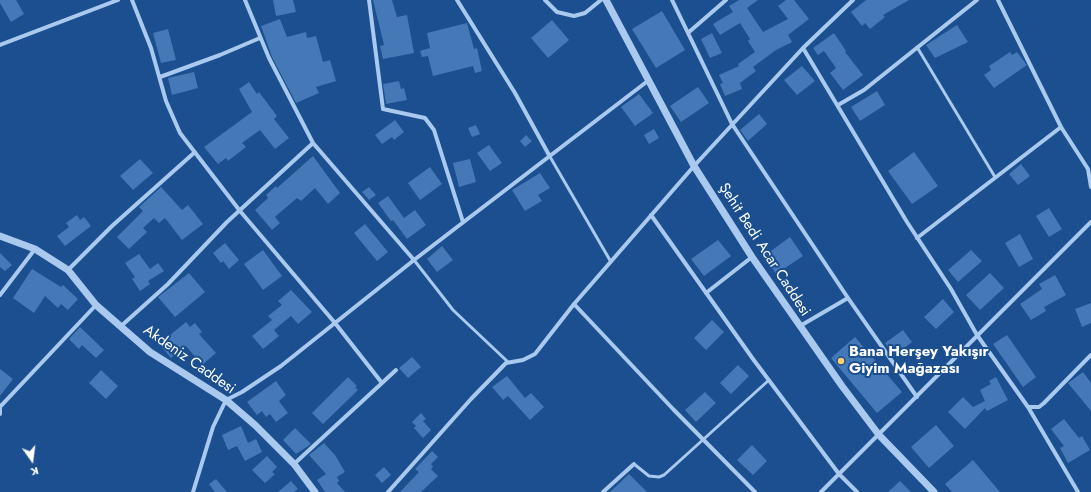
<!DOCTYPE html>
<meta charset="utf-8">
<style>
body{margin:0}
#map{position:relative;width:1091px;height:492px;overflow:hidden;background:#1b4f8f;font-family:Jost,sans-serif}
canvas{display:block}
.north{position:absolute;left:12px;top:440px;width:40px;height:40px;-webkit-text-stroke:3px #1b4f8f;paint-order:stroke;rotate:166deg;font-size:11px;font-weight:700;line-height:16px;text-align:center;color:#fff}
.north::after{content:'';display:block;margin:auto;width:14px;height:18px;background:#fff;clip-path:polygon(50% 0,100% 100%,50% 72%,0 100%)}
</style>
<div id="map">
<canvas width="1091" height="492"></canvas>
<div class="north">K</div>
</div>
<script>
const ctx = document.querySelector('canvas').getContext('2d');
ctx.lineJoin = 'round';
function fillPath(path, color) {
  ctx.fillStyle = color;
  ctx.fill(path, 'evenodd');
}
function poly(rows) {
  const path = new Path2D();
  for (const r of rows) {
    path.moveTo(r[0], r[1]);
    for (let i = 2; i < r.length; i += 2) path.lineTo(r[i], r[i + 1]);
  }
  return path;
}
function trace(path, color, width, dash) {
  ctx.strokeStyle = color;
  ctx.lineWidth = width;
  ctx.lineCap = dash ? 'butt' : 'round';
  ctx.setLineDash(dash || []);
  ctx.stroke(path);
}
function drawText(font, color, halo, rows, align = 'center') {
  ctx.font = font + ' Jost,sans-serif';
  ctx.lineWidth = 4;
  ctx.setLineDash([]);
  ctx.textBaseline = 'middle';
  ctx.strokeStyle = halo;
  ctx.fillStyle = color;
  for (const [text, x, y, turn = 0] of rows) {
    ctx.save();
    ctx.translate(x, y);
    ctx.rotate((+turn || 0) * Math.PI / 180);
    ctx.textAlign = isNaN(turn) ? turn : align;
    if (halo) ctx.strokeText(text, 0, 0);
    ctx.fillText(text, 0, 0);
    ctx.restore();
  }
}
fillPath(poly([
 [0,0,16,0,24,14,11,22,0,3],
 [273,0,293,0,296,12,276,16],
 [373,0,392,0,397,17,407,15,414,53,383,59,380,46,384,45],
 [739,0,758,0,747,8,763,32,788,19,778,6,786,0,794,0,809,19,788,35,792,42,776,50,753,67,756,71,740,83,742,89,725,96,720,84,723,83,719,75,739,66,738,64,755,52,748,41,750,39,740,23,720,35,713,24,733,12,729,6],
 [866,0,909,0,883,15,885,17,870,29,865,23,862,26,851,12],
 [662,11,685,50,656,68,632,29],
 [280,19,287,37,306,32,307,38,316,36,323,62,330,60,336,81,316,87,319,93,296,103,272,57,261,26],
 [552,20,569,40,548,58,531,38],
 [467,23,474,49,477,48,482,71,475,73,473,66,433,76,428,56,422,57,420,51,430,48,427,33],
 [957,25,968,42,935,58,926,45],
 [168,29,176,60,161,63,153,33],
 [712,33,722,53,710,58,701,39],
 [834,33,846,51,845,52,863,75,843,90,830,73,836,68,824,51,818,55,813,48],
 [1010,52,1012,55,1017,52,1027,65,994,88,984,75,991,70,989,66],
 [802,66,815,81,797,95,784,80],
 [194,72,198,88,172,95,168,78],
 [399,81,401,89,404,88,407,100,386,104,383,84],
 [249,82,257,94,259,92,277,116,274,119,289,138,275,149,260,130,242,143,246,147,228,161,226,158,218,164,204,147,252,112,239,89],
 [698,87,709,103,681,122,670,106],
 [877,91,885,105,860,121,851,107],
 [639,94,653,113,635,126,621,107],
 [759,114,767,124,748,141,740,130],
 [395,120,404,132,394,140,392,137,382,144,375,135],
 [476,125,480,134,472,137,468,128],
 [654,129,659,138,649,144,644,135],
 [526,135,532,141,525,147,520,141],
 [489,145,502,163,490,171,477,153],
 [914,152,938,186,912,204,888,171],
 [313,156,340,193,328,204,315,188,301,201,297,198,275,217,280,223,272,230,255,210,268,198,266,195,276,186,277,188],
 [140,159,153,173,133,190,120,176],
 [470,159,476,182,459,187,453,163],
 [1021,164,1030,176,1018,185,1009,174],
 [430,167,442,184,420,200,408,183],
 [540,173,550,188,538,195,542,201,525,211,512,190],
 [161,187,182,210,188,205,203,224,182,240,165,218,159,223,154,218,143,228,147,232,129,249,117,237,143,211,139,207],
 [369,187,376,195,369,200,362,192],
 [388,196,404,218,415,210,426,225,407,239,393,220,391,221,378,203],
 [1049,208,1062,229,1049,237,1036,216],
 [77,215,80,220,84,217,91,226,65,246,57,236,69,227,66,223],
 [365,224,388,252,377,261,354,233],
 [1020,234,1033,259,1019,267,1005,243],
 [790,237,803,256,776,274,764,256],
 [718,240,731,256,704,276,691,259],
 [225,243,239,260,229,269,223,261,221,263,213,253],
 [442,246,453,260,437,272,427,259],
 [263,250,282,276,263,290,244,264],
 [971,250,982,261,958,282,948,270],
 [0,253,12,265,5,271,0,267],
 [139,254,150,269,158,263,164,271,148,281,150,284,140,291,132,279,135,277,125,263],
 [32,269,61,287,63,285,78,299,68,310,61,304,58,308,45,296,34,313,13,298],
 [189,273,205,292,175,317,158,297],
 [990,273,1004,288,980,310,966,295],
 [1055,275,1066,295,1044,307,1046,311,1031,320,1020,304,1042,289,1039,284],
 [291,290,312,312,298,324,291,316,274,330,279,336,263,349,252,336,272,320,268,316,282,305,278,301],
 [943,299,954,312,936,329,924,317],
 [1091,303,1091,323,1082,327,1075,309],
 [712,320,724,332,706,350,694,338],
 [186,322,190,327,195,323,202,332,199,334,216,353,202,365,186,346,171,358,159,344],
 [80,327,104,350,96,358,82,345,79,349,69,339],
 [903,330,912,342,894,356,885,343],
 [1007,335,1036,377,1023,387,993,344],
 [855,337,902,392,877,413,831,358],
 [412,357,421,367,408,378,399,368],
 [738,365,749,376,731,394,720,383],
 [0,369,13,379,0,396],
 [101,370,118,386,106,399,89,383],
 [1083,372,1091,383,1091,411,1068,383],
 [507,376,525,398,531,393,544,407,530,420,508,396,503,400,492,387],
 [348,377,357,386,355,387,358,390,323,424,312,413],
 [996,377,1008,400,987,411,985,408,965,429,948,412,963,397,973,407,985,401,980,390,991,384,989,381],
 [276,381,286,395,279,401,288,413,276,422,270,414,266,417,262,411,257,415,247,402],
 [705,392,716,403,696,422,685,410],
 [421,413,426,419,423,421,431,430,423,438,414,428,416,426,412,422],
 [1064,419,1079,438,1082,436,1090,450,1068,463,1060,448,1064,446,1051,429],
 [936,425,954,446,929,468,911,447],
 [241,426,248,443,256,439,262,452,245,461,237,446,228,450,222,435],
 [295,428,311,444,296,454,283,440],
 [324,443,335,455,345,472,337,477,339,481,337,483,345,492,325,492,317,480,326,474,309,455],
 [752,445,767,461,753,475,737,460],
 [432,451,438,457,431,464,433,467,431,469,438,476,421,492,400,492,419,472,415,469],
 [267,456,277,467,272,472,275,474,265,483,252,470],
 [973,460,1000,492,952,492,945,484],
 [384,467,391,475,382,483,375,475],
 [629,474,647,492,610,492],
 [216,479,227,492,215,492,209,484],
 [291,481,298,489,294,492,278,492],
 [900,481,911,492,888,492]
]), '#4478b7');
trace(poly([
 [917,47,995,177],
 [549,155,611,262],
 [414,260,453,310,508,362],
 [634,464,649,476,659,477,664,475,769,380]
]), '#a9c9ee', 3);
trace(poly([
 [132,0,151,48,166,101,180,133,240,211,335,323,382,383,294,464],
 [245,0,269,58,313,143,414,260],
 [369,0,383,109,425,118,434,130,463,222],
 [457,0,515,93,549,155],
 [545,0,557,12,574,16,585,13,601,0],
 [672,0,732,124,848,298,917,397],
 [998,0,1061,127,1088,169,1091,187],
 [689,32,726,0],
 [0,45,118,0],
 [803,48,907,222,951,289,977,335,1028,407,1039,407,1044,403,1091,355],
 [160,77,220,55,260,38],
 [838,105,864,90,977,0],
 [651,215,753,359,839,474,857,492],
 [917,238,1061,127],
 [68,270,112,226,195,152],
 [706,293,752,257],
 [0,295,35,249],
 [574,304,673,409,755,492],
 [800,326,848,298],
 [120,327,168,284,227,222,313,143],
 [382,383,396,370],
 [1028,407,1078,492],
 [0,414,0,407,96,305],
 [193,492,213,427,226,400,242,392,281,366,414,260,649,80],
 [388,492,471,399,506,363,523,360,535,354,574,304,694,166,803,48,853,0],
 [603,492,634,464],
 [821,492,1091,222]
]), '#a9c9ee', 4);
trace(poly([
 [606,0,694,166,752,257,842,386,879,435,934,492],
 [0,236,35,249,68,270,96,305,150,352,226,400,255,425,294,464,315,492]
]), '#a9c9ee', 7);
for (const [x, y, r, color] of [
 [841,361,4,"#ffd166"]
]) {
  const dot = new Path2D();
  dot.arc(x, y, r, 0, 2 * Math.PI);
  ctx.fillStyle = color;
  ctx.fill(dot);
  trace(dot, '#1b4f8f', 1.5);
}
drawText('15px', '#fff', '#1b4f8f', [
 ["Şehit Bedi Acar Caddesi",764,250,57],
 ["Akdeniz Caddesi",189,360,35]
]);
drawText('bold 15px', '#fff', '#1b4f8f', [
 ["Bana Herşey Yakışır",849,352],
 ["Giyim Mağazası",849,369]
], 'left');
</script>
